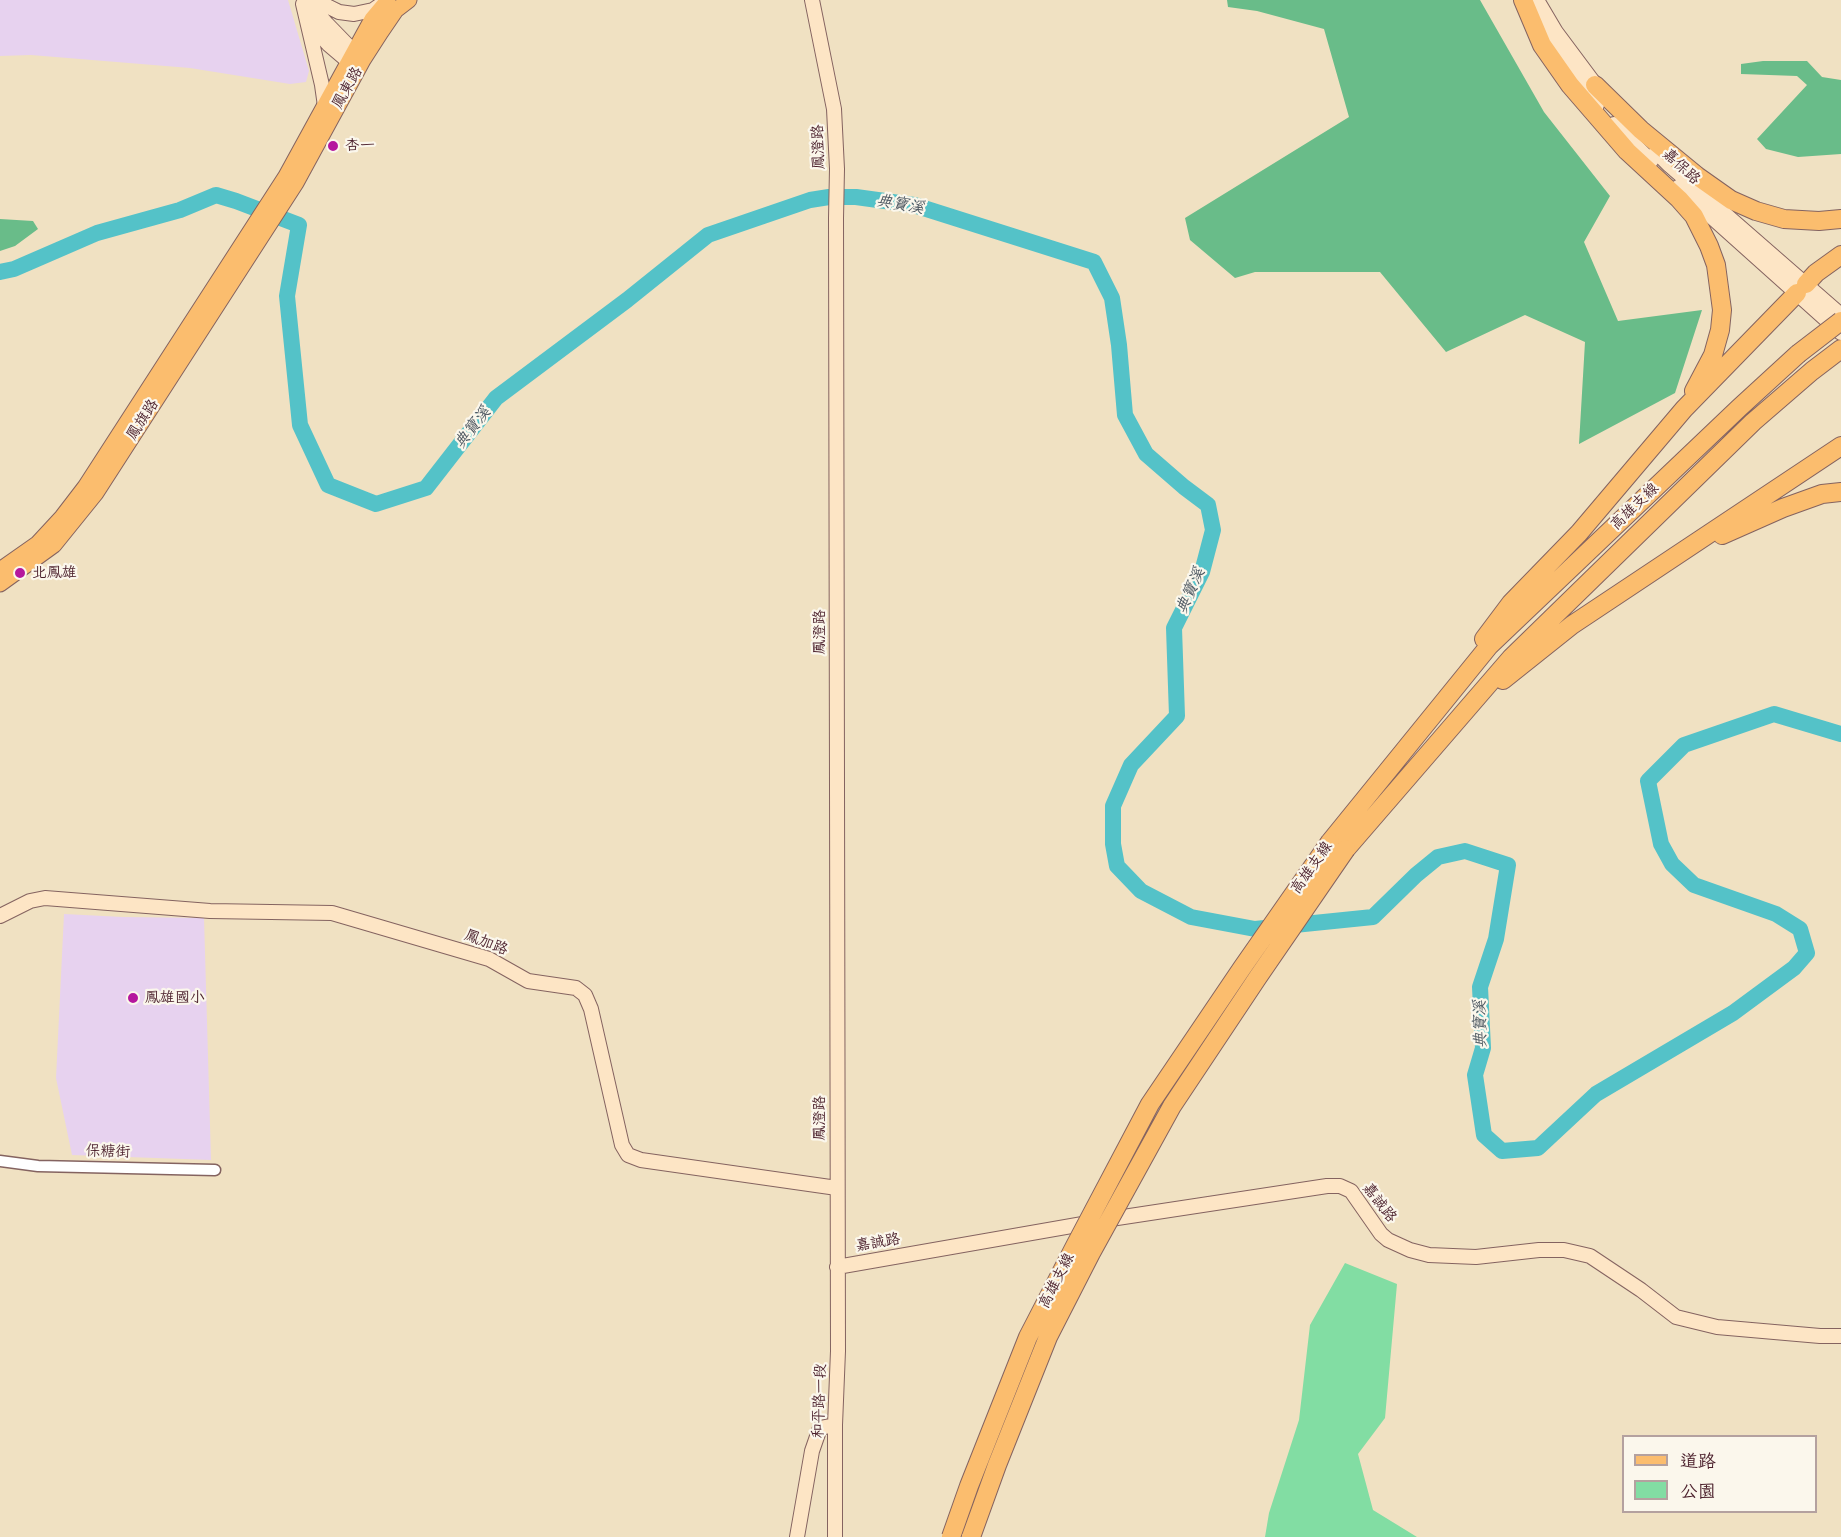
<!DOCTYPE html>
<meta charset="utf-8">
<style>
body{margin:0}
#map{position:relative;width:1841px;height:1537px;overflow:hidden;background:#f0e1c2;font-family:Pangolin,"LXGW WenKai TC",sans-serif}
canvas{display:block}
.legend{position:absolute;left:1622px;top:1435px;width:195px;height:78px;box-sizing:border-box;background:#fbf7ec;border:2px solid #b4a19f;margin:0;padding:8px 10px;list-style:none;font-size:18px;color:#4a1f2b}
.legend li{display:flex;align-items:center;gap:12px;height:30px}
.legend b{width:30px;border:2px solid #b4a19f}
</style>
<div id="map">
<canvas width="1841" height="1537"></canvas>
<ul class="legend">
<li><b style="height:8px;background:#fbbd6e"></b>道路</li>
<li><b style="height:16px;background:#82dda3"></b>公園</li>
</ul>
</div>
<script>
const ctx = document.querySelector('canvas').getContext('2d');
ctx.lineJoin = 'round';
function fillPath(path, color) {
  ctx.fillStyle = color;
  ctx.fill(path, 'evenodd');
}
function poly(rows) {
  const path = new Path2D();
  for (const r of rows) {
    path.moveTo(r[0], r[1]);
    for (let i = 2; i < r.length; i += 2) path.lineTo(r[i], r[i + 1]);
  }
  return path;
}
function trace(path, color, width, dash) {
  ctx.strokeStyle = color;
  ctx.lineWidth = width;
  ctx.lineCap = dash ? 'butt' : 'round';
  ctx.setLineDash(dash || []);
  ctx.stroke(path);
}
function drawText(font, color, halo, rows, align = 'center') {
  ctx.font = font + ' Pangolin,"LXGW WenKai TC",sans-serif';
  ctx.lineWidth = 4.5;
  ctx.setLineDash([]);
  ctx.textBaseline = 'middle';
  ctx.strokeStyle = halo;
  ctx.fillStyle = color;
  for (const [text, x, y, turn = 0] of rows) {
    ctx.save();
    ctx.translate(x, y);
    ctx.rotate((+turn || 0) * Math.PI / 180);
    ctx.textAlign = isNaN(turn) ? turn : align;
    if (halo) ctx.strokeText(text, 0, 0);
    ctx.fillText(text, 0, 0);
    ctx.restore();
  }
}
fillPath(poly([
 [0,0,288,0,309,71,306,82,290,84,190,68,31,55,0,56],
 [64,914,123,917,204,918,211,1160,72,1155,56,1078]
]), '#e7d2ef');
fillPath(poly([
 [1345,1263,1397,1284,1385,1418,1358,1454,1373,1510,1417,1537,1265,1537,1269,1513,1299,1420,1310,1325]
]), '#82dda3');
fillPath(poly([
 [1227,0,1480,0,1544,112,1610,196,1584,242,1618,321,1702,310,1675,393,1579,444,1585,342,1525,315,1446,352,1380,272,1255,272,1235,278,1190,240,1185,218,1349,117,1324,29,1257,11,1228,7],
 [1763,61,1807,61,1822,77,1841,80,1841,154,1798,157,1766,149,1757,139,1807,85,1797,76,1741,74,1741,64],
 [0,219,33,221,38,229,15,246,0,251]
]), '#69bc89');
trace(poly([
 [0,272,14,269,97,233,180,210,216,195,236,201,299,225,287,296,300,425,328,485,376,504,426,488,496,398,627,300,708,235,810,200,829,197,856,197,914,205,1094,262,1112,298,1119,345,1125,415,1146,454,1184,487,1208,505,1213,530,1202,572,1174,628,1177,716,1131,765,1113,806,1113,844,1117,866,1141,891,1191,917,1255,929,1373,917,1416,875,1438,857,1465,851,1508,865,1496,939,1480,987,1483,1048,1475,1075,1484,1135,1502,1151,1538,1148,1596,1094,1733,1013,1794,968,1807,953,1800,929,1776,914,1694,885,1672,864,1661,844,1648,781,1684,745,1774,714,1841,734]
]), '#54c2c8', 16);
const street = poly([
 [0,1161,38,1166,215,1170]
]);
const secondary = poly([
 [314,0,321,17,327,24,361,59],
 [321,0,327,6,339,12,354,14,373,10,383,3],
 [812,0,834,109,837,169,836,218,838,1351,835,1425,835,1537],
 [1537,0,1556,32,1600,91],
 [303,4,322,85,325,106],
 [1538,20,1563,60,1597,105],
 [312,22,320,35,329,45,356,68],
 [1614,124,1651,161],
 [1656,152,1669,165,1841,315],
 [1678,187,1841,333],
 [0,916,30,901,45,898,210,911,332,913,489,959,528,981,576,988,585,995,591,1009,622,1145,628,1155,641,1160,837,1188],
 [837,1267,1117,1218,1327,1186,1340,1186,1351,1191,1381,1234,1388,1240,1410,1250,1429,1255,1476,1257,1539,1250,1564,1250,1590,1256,1641,1290,1676,1317,1717,1327,1820,1336,1841,1336],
 [797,1537,812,1451,820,1428,835,1425]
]);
const primary = poly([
 [0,570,37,544,62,517,85,487,286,176,372,19,388,0],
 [0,584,54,545,96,493,296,183,363,60,381,32,396,10,409,0]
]);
const highway = poly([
 [1523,0,1542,45,1570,85,1627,151,1679,199,1694,216,1709,246,1716,265,1722,310,1720,330,1713,355,1694,391],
 [1595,85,1641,130,1697,176,1731,200,1756,211,1784,219,1819,221,1841,219],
 [1806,284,1816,273,1841,255],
 [1722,535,1783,508,1822,494,1841,492],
 [1484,639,1511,603,1579,533,1684,409,1797,293],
 [1503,680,1572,625,1841,446],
 [1330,842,1489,646,1739,408,1798,354],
 [1346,849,1511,658,1753,422,1812,371,1841,349]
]);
trace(street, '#846360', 13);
trace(secondary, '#846360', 16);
trace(primary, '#846360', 17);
trace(highway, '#846360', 20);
trace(street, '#fff', 10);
trace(secondary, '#fde5c5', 14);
trace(primary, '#fbbd6e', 15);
trace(highway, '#fbbd6e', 18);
const highwayBridge = poly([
 [1798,354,1841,321],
 [951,1537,969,1486,1028,1337,1075,1246,1150,1104,1242,968,1330,842],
 [971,1537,997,1465,1048,1337,1091,1253,1172,1106,1258,977,1346,849]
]);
trace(highwayBridge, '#846360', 20, []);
trace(highwayBridge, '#fbbd6e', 18);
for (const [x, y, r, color] of [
 [333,146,6,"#b5179e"],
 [20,573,6,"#b5179e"],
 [133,998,6,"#b5179e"]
]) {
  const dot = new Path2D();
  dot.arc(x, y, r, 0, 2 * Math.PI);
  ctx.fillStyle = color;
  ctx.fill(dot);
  trace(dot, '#fbf7ec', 2);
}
drawText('15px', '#4a1f2b', '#fbf7ec', [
 ["鳳東路",348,88,-61],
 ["鳳澄路",819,147,-92],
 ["嘉保路",1681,167,43],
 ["鳳旗路",143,420,-57],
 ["高雄支線",1635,507,-44],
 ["鳳澄路",820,632,-90],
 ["高雄支線",1312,868,-55],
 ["鳳加路",486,943,21],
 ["鳳澄路",820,1118,-90],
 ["保糖街",108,1152,2],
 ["嘉誠路",1379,1203,52],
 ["嘉誠路",878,1243,-10],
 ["高雄支線",1057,1281,-63],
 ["和平路一段",820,1401,-88]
]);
drawText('15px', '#4a1f2b', '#fbf7ec', [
 ["杏一",345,146],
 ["北鳳雄",32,573],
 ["鳳雄國小",145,998]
], 'left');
drawText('italic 16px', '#4e5862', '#fbf7ec', [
 ["典寶溪",900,205,10],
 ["典寶溪",473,428,-52],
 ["典寶溪",1191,591,-66],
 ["典寶溪",1481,1024,-91]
]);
</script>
